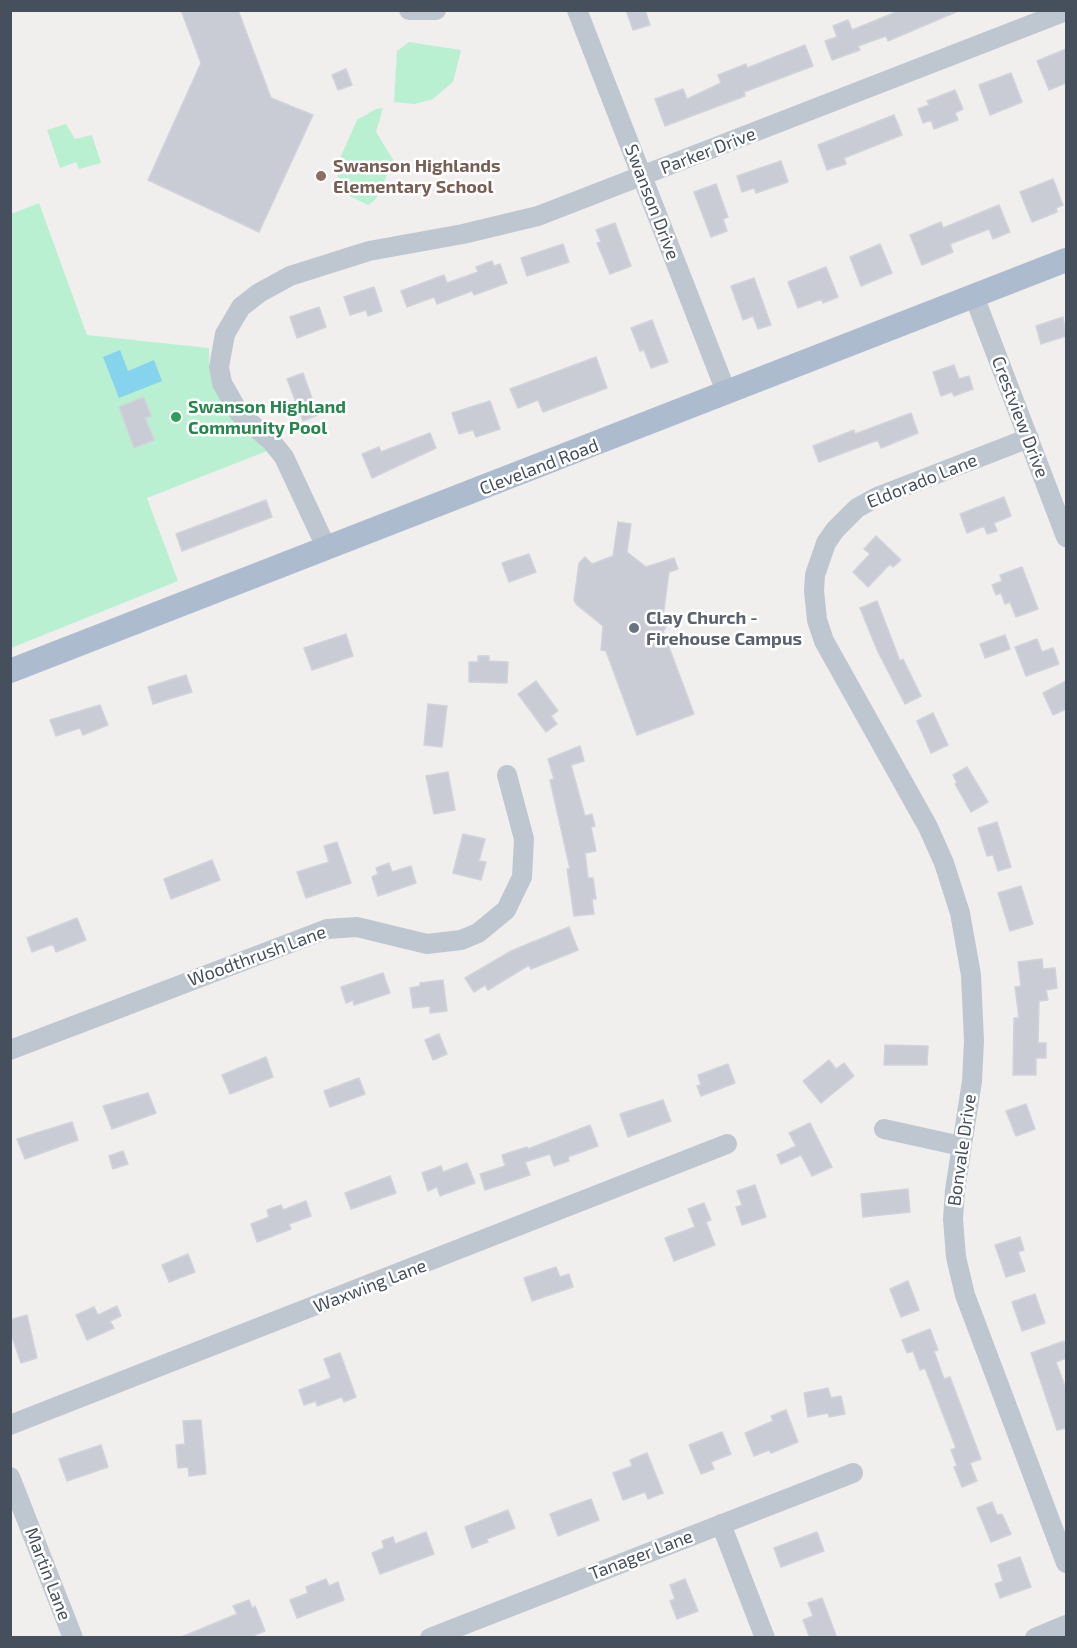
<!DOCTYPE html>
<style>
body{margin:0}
#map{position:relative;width:1077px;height:1648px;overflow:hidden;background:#f1eeee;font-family:"Exo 2",sans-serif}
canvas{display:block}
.frame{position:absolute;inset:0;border:12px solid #45505c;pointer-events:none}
</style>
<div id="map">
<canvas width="1077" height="1648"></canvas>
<div class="frame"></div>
</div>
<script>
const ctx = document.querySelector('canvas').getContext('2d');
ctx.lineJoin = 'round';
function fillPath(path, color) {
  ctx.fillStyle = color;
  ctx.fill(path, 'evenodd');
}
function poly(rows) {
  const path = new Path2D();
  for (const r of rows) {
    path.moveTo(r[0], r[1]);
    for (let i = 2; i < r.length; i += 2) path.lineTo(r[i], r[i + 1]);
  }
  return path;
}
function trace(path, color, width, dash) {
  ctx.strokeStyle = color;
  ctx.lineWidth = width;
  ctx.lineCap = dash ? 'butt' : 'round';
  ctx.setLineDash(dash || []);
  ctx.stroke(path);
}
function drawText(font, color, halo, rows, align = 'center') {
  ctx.font = font + ' "Exo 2",sans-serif';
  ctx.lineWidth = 5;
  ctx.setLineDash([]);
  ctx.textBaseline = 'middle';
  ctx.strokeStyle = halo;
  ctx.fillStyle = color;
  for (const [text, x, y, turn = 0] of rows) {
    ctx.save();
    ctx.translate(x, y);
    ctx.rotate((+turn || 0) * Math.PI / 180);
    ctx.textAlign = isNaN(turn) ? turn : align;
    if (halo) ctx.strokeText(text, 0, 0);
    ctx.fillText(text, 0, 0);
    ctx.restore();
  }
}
fillPath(poly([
 [409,42,461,50,453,82,433,99,415,104,394,102,397,51],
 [383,108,376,132,394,161,375,200,368,205,340,191,337,180,341,156,357,120,376,109],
 [66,124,75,139,92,135,101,163,79,169,76,162,60,168,47,130],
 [39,203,87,335,209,348,209,365,214,387,243,427,267,451,147,498,178,581,11,648,11,214]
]), '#baf0d2');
fillPath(poly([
 [120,350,128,371,154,360,162,381,119,398,103,357]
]), '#86d3ee');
const building = poly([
 [181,10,238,10,271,98,313,115,259,232,148,180,201,63,181,10],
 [626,10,645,10,650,25,633,30,626,10],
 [901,10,956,12,888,41,886,36,858,46,860,50,832,60,825,41,837,37,833,26,848,20,852,30,901,10],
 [805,45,813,66,744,92,745,96,665,126,655,99,683,89,687,99,721,83,718,75,746,64,747,68,805,45],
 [1066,49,1066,83,1049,90,1037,61,1066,49],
 [346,69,352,85,338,90,332,75,346,69],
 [1011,73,1022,102,990,115,979,85,1011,73],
 [955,90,963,109,955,113,958,120,934,129,931,120,923,123,918,109,929,105,927,101,955,90],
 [894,115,902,135,844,158,846,164,827,170,818,145,894,115],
 [781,161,788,182,756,193,754,188,742,192,737,176,781,161],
 [1053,179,1063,205,1056,208,1057,212,1032,222,1020,192,1053,179],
 [716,184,728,217,723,219,727,231,711,237,694,192,716,184],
 [999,205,1010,232,993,239,989,229,950,244,953,252,922,265,910,235,941,222,943,228,999,205],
 [615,223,631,266,610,274,597,243,601,242,596,230,615,223],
 [563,244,569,262,527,276,521,258,563,244],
 [880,244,892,273,861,286,850,257,880,244],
 [492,261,494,266,500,264,507,283,474,295,472,291,437,304,434,297,407,307,401,291,444,275,447,283,478,272,476,267,492,261],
 [826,267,838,297,823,303,822,299,798,308,788,282,826,267],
 [754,278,771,325,758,329,753,316,743,320,731,286,754,278],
 [374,287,382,311,368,316,366,310,350,315,344,297,374,287],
 [319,307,326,327,297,338,290,317,319,307],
 [1063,317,1066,336,1041,344,1036,326,1063,317],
 [652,320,668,362,651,368,644,350,640,351,631,328,652,320],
 [596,357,607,388,543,412,538,400,518,408,510,389,596,357],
 [954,365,959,379,969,376,973,389,954,396,952,392,941,396,933,372,954,365],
 [303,373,318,415,303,421,287,379,303,373],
 [144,397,151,416,145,418,154,440,134,448,119,407,144,397],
 [490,401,500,429,476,437,473,430,459,434,452,413,490,401],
 [911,413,918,433,881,448,878,440,819,462,813,446,854,430,855,434,911,413],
 [430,433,436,448,372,478,362,454,379,447,381,452,430,433],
 [1004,497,1011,516,994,523,997,531,987,534,984,526,967,533,960,514,1004,497],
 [266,500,272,517,182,551,176,534,266,500],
 [618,522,631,524,627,552,646,567,674,558,678,569,669,572,663,617,670,622,663,631,694,714,637,735,606,651,601,650,603,626,577,605,574,600,579,563,585,557,592,564,613,556,618,522],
 [876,536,901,560,893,567,890,564,868,587,853,572,870,554,864,549,876,536],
 [529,554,536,572,509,582,502,563,529,554],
 [1022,567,1038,609,1016,617,1010,602,1005,604,1001,593,996,595,992,585,1002,581,1000,575,1022,567],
 [877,601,900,661,903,659,921,696,905,704,878,652,860,608,877,601],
 [346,634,353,656,312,670,304,648,346,634],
 [1005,635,1010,649,985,658,980,644,1005,635],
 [1037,639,1042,652,1053,648,1059,664,1026,676,1015,647,1037,639],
 [478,656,489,656,489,661,508,662,507,683,469,682,469,662,478,662,478,656],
 [186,675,192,692,153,704,148,687,186,675],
 [536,681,558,711,551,716,557,724,546,732,518,694,536,681],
 [1066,681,1066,709,1053,715,1043,693,1066,681],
 [428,704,447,706,442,747,424,745,428,704],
 [100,705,108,725,83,735,80,728,56,736,50,720,100,705],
 [933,713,948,745,931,753,917,721,933,713],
 [580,746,584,761,571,765,585,816,592,814,595,826,591,827,596,851,585,853,588,878,593,878,596,899,592,899,594,914,574,916,567,869,570,869,550,780,554,779,548,759,580,746],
 [967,767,988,802,971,812,955,784,957,783,953,775,967,767],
 [448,772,455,810,434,814,426,776,448,772],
 [997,822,1011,867,998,871,993,855,987,856,978,828,997,822],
 [463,834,485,839,479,861,486,862,481,880,453,873,463,834],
 [337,842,351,883,306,898,297,872,329,862,324,846,337,842],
 [212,860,220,880,171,899,164,879,212,860],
 [389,863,392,872,411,866,416,883,378,896,372,877,378,874,376,868,389,863],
 [1021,886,1033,924,1010,931,998,893,1021,886],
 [77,918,86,940,56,952,53,944,32,952,27,938,77,918],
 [569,927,578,950,531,969,529,965,488,990,485,985,474,992,465,978,511,951,569,927],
 [1042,959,1043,969,1055,968,1057,988,1046,990,1048,1000,1039,1001,1038,1043,1046,1043,1046,1058,1036,1058,1036,1075,1013,1075,1014,1018,1019,1018,1015,987,1021,986,1018,962,1042,959],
 [383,973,390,993,354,1005,353,1000,346,1003,341,987,383,973],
 [443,980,447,1011,430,1013,430,1006,413,1008,410,988,420,986,420,983,443,980],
 [439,1034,447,1054,433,1060,425,1040,439,1034],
 [885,1045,928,1046,927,1065,884,1065,885,1045],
 [266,1057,273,1077,230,1094,222,1075,266,1057],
 [829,1060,836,1069,844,1063,854,1076,821,1103,803,1081,829,1060],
 [728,1064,735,1083,701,1096,697,1086,701,1085,698,1075,728,1064],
 [359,1078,365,1094,330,1107,324,1091,359,1078],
 [148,1093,156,1113,112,1129,103,1106,148,1093],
 [663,1100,671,1121,628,1137,620,1114,663,1100],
 [1026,1104,1035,1129,1016,1136,1006,1111,1026,1104],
 [72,1122,78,1140,25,1159,17,1139,72,1122],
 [810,1123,832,1167,812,1176,801,1155,781,1164,777,1155,796,1146,789,1133,810,1123],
 [590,1125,598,1146,568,1157,569,1161,554,1166,550,1154,525,1162,530,1175,485,1190,480,1174,505,1166,502,1155,527,1147,528,1149,590,1125],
 [123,1151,128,1164,113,1169,109,1156,123,1151],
 [467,1163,475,1183,440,1196,437,1187,428,1191,422,1173,441,1166,443,1172,467,1163],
 [390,1176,396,1193,351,1209,345,1193,390,1176],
 [755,1185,766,1217,742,1225,736,1207,742,1205,737,1191,755,1185],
 [908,1189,910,1212,863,1217,861,1194,908,1189],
 [306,1201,311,1216,289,1224,291,1229,257,1242,251,1224,269,1217,267,1210,281,1205,283,1210,306,1201],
 [704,1203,711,1220,706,1222,715,1245,674,1261,665,1238,695,1227,688,1209,704,1203],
 [1020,1237,1024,1250,1018,1252,1025,1271,1006,1277,995,1245,1020,1237],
 [188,1254,195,1272,169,1282,162,1265,188,1254],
 [556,1267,560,1277,569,1274,573,1287,532,1301,524,1278,556,1267],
 [908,1281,919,1310,901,1317,890,1289,908,1281],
 [1035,1294,1045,1323,1022,1331,1012,1302,1035,1294],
 [117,1306,121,1316,110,1321,114,1328,87,1340,76,1315,94,1307,98,1315,117,1306],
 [27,1315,37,1358,21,1363,10,1331,10,1320,27,1315],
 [930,1329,938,1350,934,1351,944,1379,950,1377,981,1459,970,1463,977,1481,962,1487,954,1467,957,1466,951,1450,956,1448,925,1368,920,1370,913,1351,907,1353,902,1340,930,1329],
 [1064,1341,1066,1358,1056,1362,1066,1389,1066,1428,1057,1430,1031,1353,1064,1341],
 [340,1353,356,1397,344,1402,342,1397,317,1406,316,1401,304,1405,299,1390,331,1378,324,1359,340,1353],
 [828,1388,831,1398,841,1396,845,1414,829,1417,828,1413,808,1417,804,1393,828,1388],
 [786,1410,798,1442,771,1453,769,1450,754,1456,745,1433,773,1421,771,1416,786,1410],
 [201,1420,206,1474,189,1476,188,1467,178,1468,176,1445,185,1444,183,1421,201,1420],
 [722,1432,731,1454,711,1462,714,1469,701,1474,689,1445,722,1432],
 [101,1445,108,1467,67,1481,59,1459,101,1445],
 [647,1453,663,1493,648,1499,645,1492,623,1500,613,1473,632,1466,630,1460,647,1453],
 [591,1499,599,1520,558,1536,550,1514,591,1499],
 [992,1502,997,1515,1002,1514,1011,1534,991,1542,977,1508,992,1502],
 [508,1510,515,1528,487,1539,488,1542,472,1548,465,1527,508,1510],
 [426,1532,434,1554,380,1574,372,1553,384,1548,382,1541,393,1537,395,1544,426,1532],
 [817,1532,824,1551,781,1567,774,1548,817,1532],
 [1020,1557,1031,1587,1000,1598,995,1584,1003,1581,998,1565,1020,1557],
 [326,1579,329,1586,338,1582,344,1600,297,1618,290,1600,308,1593,306,1587,326,1579],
 [685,1579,698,1611,677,1619,670,1601,675,1599,670,1585,685,1579],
 [822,1598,837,1638,810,1638,803,1620,813,1616,808,1603,822,1598],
 [249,1600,252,1608,255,1606,265,1631,248,1638,179,1638,237,1614,233,1606,249,1600]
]);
fillPath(building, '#c9ccd4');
trace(building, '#d1d3da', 1.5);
trace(poly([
 [409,10,436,10],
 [577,10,727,394],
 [974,296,1066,537],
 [1029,438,877,497,857,508,835,530,826,543,815,575,814,591,817,620,824,641,928,827,944,863,960,913,971,975,974,1041,972,1081,955,1190,953,1219,956,1257,965,1295,1066,1563],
 [327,549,284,457,271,441,239,413,222,383,219,367,225,334,241,307,259,293,290,276,369,251,463,234,538,216,1066,11],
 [10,1050,327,929,357,927,427,944,461,940,478,933,506,910,522,877,524,839,507,775],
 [884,1129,961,1146],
 [10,1425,727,1144],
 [10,1477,73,1638],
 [721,1524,765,1638],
 [430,1638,853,1473],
 [1035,1638,1066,1625]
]), '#bec7d0', 20);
trace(poly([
 [10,671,1066,260]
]), '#acbbce', 24);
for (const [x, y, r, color] of [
 [321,176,6,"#8d6e63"],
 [176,417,6,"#2e9e5b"],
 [634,628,6,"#6b7280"]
]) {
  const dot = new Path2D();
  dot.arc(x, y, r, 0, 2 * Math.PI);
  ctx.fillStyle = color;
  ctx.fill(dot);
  trace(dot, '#fff', 2);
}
drawText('18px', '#45505c', '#fff', [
 ["Parker Drive",708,151,-21],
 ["Swanson Drive",652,202,69],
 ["Crestview Drive",1020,417,69],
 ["Cleveland Road",539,467,-21],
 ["Eldorado Lane",922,481,-22],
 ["Woodthrush Lane",257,956,-20],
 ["Bonvale Drive",962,1150,-82],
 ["Waxwing Lane",370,1286,-21],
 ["Tanager Lane",641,1555,-21],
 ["Martin Lane",48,1574,69]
]);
drawText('bold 18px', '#785e54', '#fff', [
 ["Swanson Highlands",333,166],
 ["Elementary School",333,187]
], 'left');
drawText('bold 18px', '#27864d', '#fff', [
 ["Swanson Highland",188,407],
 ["Community Pool",188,428]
], 'left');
drawText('bold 18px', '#5b616d', '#fff', [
 ["Clay Church -",646,618],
 ["Firehouse Campus",646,639]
], 'left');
</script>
